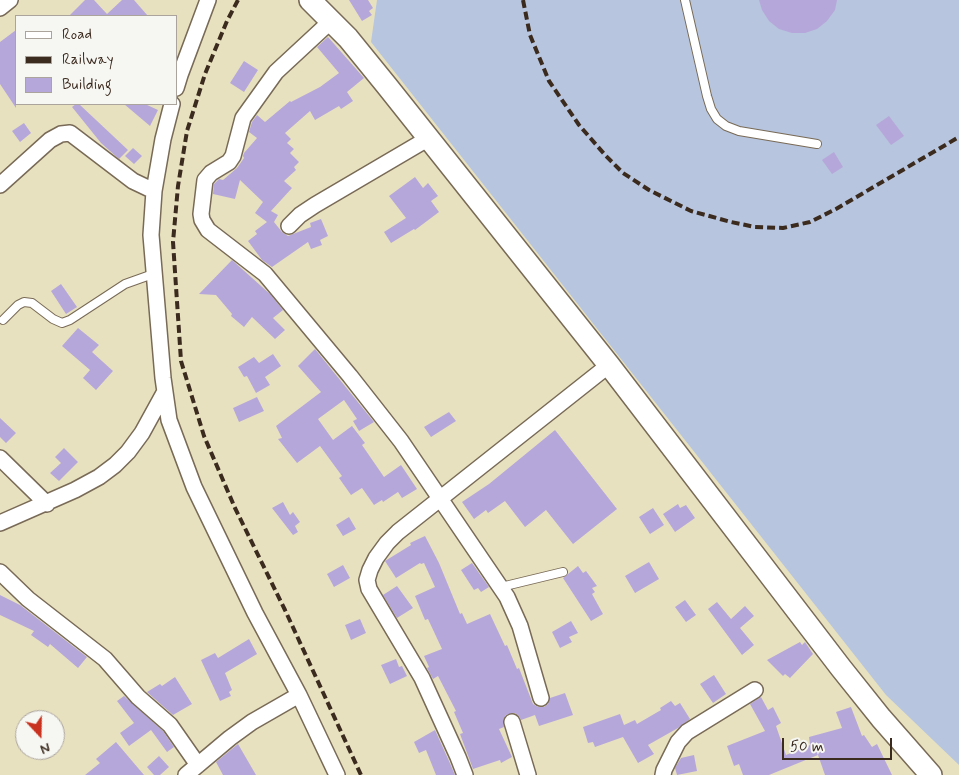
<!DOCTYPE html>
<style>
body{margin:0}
#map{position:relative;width:959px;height:775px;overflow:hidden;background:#e8e1bf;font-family:Mynerve,sans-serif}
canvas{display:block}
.legend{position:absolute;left:15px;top:15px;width:162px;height:90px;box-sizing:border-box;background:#f6f6f2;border:1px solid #aba49d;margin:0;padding:6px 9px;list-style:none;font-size:15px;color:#3b2a1e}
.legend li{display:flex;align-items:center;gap:10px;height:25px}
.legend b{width:25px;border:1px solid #aba49d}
.north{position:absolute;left:15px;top:710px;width:50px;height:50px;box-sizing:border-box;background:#f6f6f2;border:1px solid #aba49d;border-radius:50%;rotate:159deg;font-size:14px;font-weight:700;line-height:20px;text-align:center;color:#3b2a1e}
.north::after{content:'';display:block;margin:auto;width:18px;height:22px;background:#c8321e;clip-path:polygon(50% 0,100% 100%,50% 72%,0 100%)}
.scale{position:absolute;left:782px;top:738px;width:110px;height:22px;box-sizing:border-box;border:2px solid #3b2a1e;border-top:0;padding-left:6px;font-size:15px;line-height:18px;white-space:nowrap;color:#3b2a1e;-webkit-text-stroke:4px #f6f6f2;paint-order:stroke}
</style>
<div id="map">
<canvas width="959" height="775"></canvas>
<ul class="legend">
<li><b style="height:6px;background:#fff"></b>Road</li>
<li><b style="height:6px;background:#3b2a1e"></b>Railway</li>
<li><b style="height:14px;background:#b6a7db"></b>Building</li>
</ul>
<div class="north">N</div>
<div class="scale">50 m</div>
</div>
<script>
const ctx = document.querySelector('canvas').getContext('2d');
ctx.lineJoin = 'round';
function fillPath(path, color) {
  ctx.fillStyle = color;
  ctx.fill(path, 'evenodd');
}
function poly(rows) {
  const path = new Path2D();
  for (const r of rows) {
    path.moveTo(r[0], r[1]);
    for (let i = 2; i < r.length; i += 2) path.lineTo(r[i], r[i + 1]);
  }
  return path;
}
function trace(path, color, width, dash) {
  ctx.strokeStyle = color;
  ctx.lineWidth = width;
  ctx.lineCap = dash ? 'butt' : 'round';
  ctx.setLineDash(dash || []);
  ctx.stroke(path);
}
fillPath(poly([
 [377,0,959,0,959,765,886,695,371,42]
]), '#b7c5de');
fillPath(poly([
 [85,0,94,0,107,14,122,0,134,0,148,16,69,16],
 [349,0,368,0,373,8,369,11,372,15,362,21],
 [759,0,837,0,835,10,827,21,817,29,805,33,792,33,779,29,769,21,762,10],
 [16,30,16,108,0,84,0,42],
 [328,37,364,78,347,92,353,101,341,109,339,106,315,120,310,111,285,133,291,139,287,143,294,149,290,153,299,162,294,167,296,170,284,181,292,188,271,211,278,215,274,222,282,232,288,236,311,227,310,223,321,219,328,236,320,240,322,245,311,249,308,242,272,267,262,260,248,241,257,234,255,231,267,222,255,213,263,202,240,180,235,199,213,194,214,184,219,179,223,180,237,168,244,158,243,156,244,153,257,138,249,132,252,122,257,115,265,122,290,101,291,102,320,87,339,73,317,47],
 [244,61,258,70,244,92,230,83],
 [76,104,79,104,128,150,119,159,101,143,72,107],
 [124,104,145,104,158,110,150,126],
 [889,116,904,136,891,145,876,125],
 [24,123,31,133,20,142,12,131],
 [133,148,142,156,134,164,125,156],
 [834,152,843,167,832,174,822,160],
 [415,177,423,188,428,183,438,196,431,201,439,212,415,230,414,229,391,243,384,232,406,218,389,196],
 [232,260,270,294,283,310,273,318,285,330,275,339,252,317,244,327,231,316,232,314,216,295,199,294],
 [61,284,77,307,66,314,51,291],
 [78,328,99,345,92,352,113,371,96,390,83,378,90,370,62,346],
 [315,349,374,422,359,431,353,421,357,419,344,400,318,419,333,440,352,426,365,443,362,445,384,477,401,465,417,489,402,498,398,492,383,502,382,500,374,505,362,488,351,495,339,478,342,476,320,446,297,463,278,439,282,438,276,426,321,392,298,366],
 [273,354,281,366,265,377,270,385,256,393,247,376,244,377,238,367,254,357,259,363],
 [257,397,264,411,239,422,233,408],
 [449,412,456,421,431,437,424,427],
 [0,418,16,433,6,443,0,437],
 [555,430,617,509,573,544,546,510,525,527,505,501,488,513,486,510,474,519,462,502,489,484],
 [64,448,78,462,59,481,50,473,61,463,55,457],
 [283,502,290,515,293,512,300,522,295,526,298,532,293,535,272,508],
 [678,504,680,508,686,505,695,518,675,532,663,514],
 [653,508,664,525,650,534,639,517],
 [349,517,356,529,343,536,336,525],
 [425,536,439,563,460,614,462,613,467,624,490,614,505,646,507,645,517,669,519,668,533,704,538,707,544,707,548,704,550,698,565,693,573,715,539,726,535,715,521,720,519,716,515,713,506,715,503,720,504,727,499,729,512,757,501,763,500,760,473,769,460,734,463,733,454,712,456,711,438,676,433,679,427,668,429,667,424,656,442,649,428,619,425,620,415,596,435,587,424,563,421,564,420,563,396,578,385,561,411,545,410,543],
 [649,562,659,579,635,593,625,576],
 [472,563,489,587,481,592,478,588,474,590,461,570],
 [343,565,350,578,334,587,327,574],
 [578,566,583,573,586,571,597,586,592,588,595,592,592,594,603,614,591,621,563,578],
 [397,586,413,608,397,618,383,595],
 [0,595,20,605,87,657,78,668,50,644,48,647,31,635,34,631,0,615],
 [685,600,696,615,686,622,675,607],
 [717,602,731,619,745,606,754,616,740,628,754,645,742,655,708,609],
 [360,619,366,633,351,640,345,625],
 [571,621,578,633,569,637,572,642,560,648,552,632],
 [249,639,257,654,225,673,232,690,229,692,231,696,220,701,201,660,215,653,218,658],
 [800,642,802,645,805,642,813,654,790,678,785,674,783,676,767,660],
 [396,659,399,667,402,666,407,676,390,684,381,665],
 [714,675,726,694,713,703,700,684],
 [175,677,192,704,173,715,147,692,160,684,162,686],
 [124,696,163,731,174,747,167,752,151,730,129,746,120,733,134,723,117,701],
 [761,697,768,710,773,707,781,723,776,726,786,755,810,745,809,737,842,728,836,712,851,707,862,736,864,735,872,747,877,744,892,775,825,775,818,755,769,775,743,775,739,764,734,766,727,746,765,731,750,704],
 [671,701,675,706,680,703,690,719,678,728,648,745,654,754,638,763,623,737,595,747,593,742,588,743,583,727,620,714,624,725,635,720,637,724,661,710,660,708],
 [435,730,449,761,455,775,436,775,426,750,419,753,414,742],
 [116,742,144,775,85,775,100,763,96,759],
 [238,744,256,775,223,775,216,762],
 [694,755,697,771,677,775,675,768,681,758],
 [159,756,169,767,160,775,154,775,147,767]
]), '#b6a7db');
const lane = poly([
 [685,0,707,96,711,109,717,119,726,126,739,131,817,144],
 [3,320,18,305,24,302,32,303,53,319,62,323,70,320,125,284,153,274],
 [501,587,563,572]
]);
const street = poly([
 [0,8,10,0],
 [331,21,276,72,243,118,233,156,229,162,211,173,205,180,201,214,202,220,208,230,265,274,350,376,401,441,507,597,520,626,541,698],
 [176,88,180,75,208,0],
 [172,104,163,139,154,191,151,235,163,378,169,420,194,487,255,613,299,695,337,775],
 [0,185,50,140,61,134,70,133,133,181,154,191],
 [289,226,300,215,315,205,429,138],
 [0,458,47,504],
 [0,523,75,490,99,477,115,465,128,452,142,433,164,393],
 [0,572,28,599,105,659,138,697,170,725,198,765],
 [512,722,528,775],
 [186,775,230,738,252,722,299,695],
 [465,775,458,757,422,678,369,589,367,580,370,570,376,558,387,543,398,532,609,365],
 [663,775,664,770,678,742,687,732,755,690]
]);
const secondary = poly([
 [310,0,348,38,387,86,609,365,841,668,881,718,931,775]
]);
trace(lane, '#786a56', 10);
trace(street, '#786a56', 18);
trace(secondary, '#786a56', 24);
trace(lane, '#fff', 8);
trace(street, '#fff', 15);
trace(secondary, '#fff', 21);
trace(poly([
 [238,0,227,21,205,74,187,131,178,186,173,242,181,361,204,436,235,508,285,610,361,775],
 [523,0,530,35,549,81,579,125,606,156,623,173,649,190,691,211,731,222,755,227,783,228,810,222,836,209,959,137]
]), '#3b2a1e', 4, [8, 4]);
</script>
